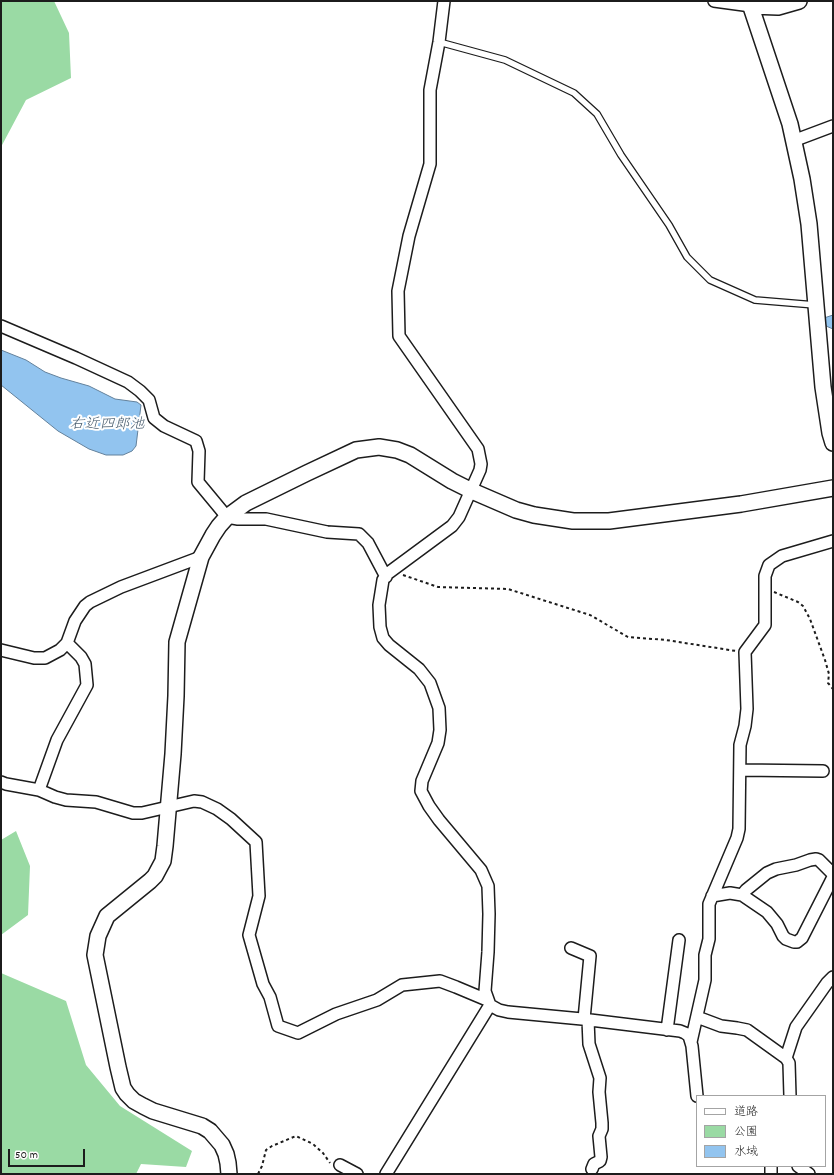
<!DOCTYPE html>
<meta charset="utf-8">
<style>
body{margin:0}
#map{position:relative;width:834px;height:1175px;overflow:hidden;background:#fff;font-family:Dekko,"Klee One",sans-serif}
canvas{display:block}
.frame{position:absolute;inset:0;border:2px solid #1c1c1c;pointer-events:none}
.legend{position:absolute;left:696px;top:1095px;width:130px;height:72px;box-sizing:border-box;background:#fff;border:1px solid #a4a4a4;margin:0;padding:5px 7px;list-style:none;font-size:12px;color:#1c1c1c}
.legend li{display:flex;align-items:center;gap:8px;height:20px}
.legend b{width:20px;border:1px solid #a4a4a4}
.scale{position:absolute;left:8px;top:1149px;width:77px;height:18px;box-sizing:border-box;border:2px solid #1c1c1c;border-top:0;padding-left:5px;font-size:12px;line-height:14px;white-space:nowrap;color:#1c1c1c;-webkit-text-stroke:3px #fff;paint-order:stroke}
</style>
<div id="map">
<canvas width="834" height="1175"></canvas>
<div class="frame"></div>
<ul class="legend">
<li><b style="height:5px;background:#fff"></b>道路</li>
<li><b style="height:11px;background:#9adaa4"></b>公園</li>
<li><b style="height:11px;background:#92c4ef"></b>水域</li>
</ul>
<div class="scale">50 m</div>
</div>
<script>
const ctx = document.querySelector('canvas').getContext('2d');
ctx.lineJoin = 'round';
function fillPath(path, color) {
  ctx.fillStyle = color;
  ctx.fill(path, 'evenodd');
}
function poly(rows) {
  const path = new Path2D();
  for (const r of rows) {
    path.moveTo(r[0], r[1]);
    for (let i = 2; i < r.length; i += 2) path.lineTo(r[i], r[i + 1]);
  }
  return path;
}
function trace(path, color, width, dash) {
  ctx.strokeStyle = color;
  ctx.lineWidth = width;
  ctx.lineCap = dash ? 'butt' : 'round';
  ctx.setLineDash(dash || []);
  ctx.stroke(path);
}
function drawText(font, color, halo, rows, align = 'center') {
  ctx.font = font + ' Dekko,"Klee One",sans-serif';
  ctx.lineWidth = 4;
  ctx.setLineDash([]);
  ctx.textBaseline = 'middle';
  ctx.strokeStyle = halo;
  ctx.fillStyle = color;
  for (const [text, x, y, turn = 0] of rows) {
    ctx.save();
    ctx.translate(x, y);
    ctx.rotate((+turn || 0) * Math.PI / 180);
    ctx.textAlign = isNaN(turn) ? turn : align;
    if (halo) ctx.strokeText(text, 0, 0);
    ctx.fillText(text, 0, 0);
    ctx.restore();
  }
}
fillPath(poly([
 [1,1,54,1,69,33,71,78,26,100,1,147],
 [16,831,30,866,28,915,1,935,1,840],
 [1,973,66,1001,86,1065,120,1106,192,1151,186,1167,141,1164,136,1174,1,1174]
]), '#9adaa4');
const water = poly([
 [833,315,833,329,826,326,824,318,833,315],
 [1,350,26,360,45,372,61,378,89,386,115,399,137,402,141,405,136,446,132,451,123,455,106,455,89,449,58,431,1,385,1,350]
]);
fillPath(water, '#92c4ef');
trace(water, '#63819b', 1);
const lane = poly([
 [439,42,505,60,574,93,597,114,621,155,669,225,687,257,710,280,755,300,815,305]
]);
const street = poly([
 [444,1,439,42,430,90,430,164,409,236,398,291,399,336,478,449,481,464,480,470,459,517,452,526,387,574,383,580,379,605,380,627,383,638,389,645,419,669,430,683,439,708,440,730,438,743,422,781,421,791,429,806,439,820,481,870,488,886,489,914,488,952,485,991,490,1005,499,1010,508,1012,582,1019,680,1031,685,1033,689,1036,692,1046,697,1096],
 [714,1,751,6],
 [793,141,833,126],
 [1,326,76,358,128,382,140,391,149,400,154,418,164,426,196,441,199,451,198,482,227,517,238,519,266,519,327,532,359,534,368,543,386,577],
 [1,650,34,658,45,658,60,650,67,643,75,621,85,606,90,602,121,587,201,557],
 [741,770,823,771],
 [1,782,6,784,39,790,55,797,66,800,96,802,133,813,142,813,194,801,202,802,217,809,231,819,256,842,259,896,249,935,263,984,270,997,278,1026,298,1033,336,1014,377,1000,402,985,440,981,456,987,487,1000],
 [39,790,57,740,87,685,85,664,81,657,67,643],
 [712,896,730,893,742,895,767,912,777,924,783,936,786,939,794,942,797,942,802,938,830,883,833,877,832,873,819,860,816,859,810,860,796,865,776,869,767,873,746,890,742,895],
 [571,948,590,956,584,1019],
 [697,1017,721,1026,737,1028,747,1030,786,1058,789,1063,790,1096],
 [588,1020,589,1044,600,1078,599,1092,602,1123,602,1129,599,1136,601,1157,600,1161,594,1164,592,1169],
 [667,1030,679,940],
 [691,1042,705,980,705,955,709,939,709,904,737,838,739,829,740,745,745,726,747,709,745,652,765,625,765,576,769,565,782,556,833,541],
 [786,1058,796,1027,827,983,833,977],
 [340,1165,357,1174],
 [771,1166,771,1174],
 [798,1166,809,1174],
 [386,1174,490,1005]
]);
const secondary = poly([
 [749,1,790,124,802,179,809,224,823,387,830,433,833,443],
 [751,6,778,7,799,1],
 [229,1174,228,1163,226,1154,222,1145,210,1131,202,1126,153,1111,143,1106,134,1101,127,1094,123,1088,118,1067,95,955,98,936,107,916,150,881,155,876,163,861,165,846,173,754,176,696,177,642,201,557,213,535,219,526,227,517,246,503,307,473,356,450,379,447,397,450,410,455,452,481,472,491,516,510,534,515,573,521,609,521,741,504,833,488]
]);
trace(lane, '#1c1c1c', 8);
trace(street, '#1c1c1c', 14);
trace(secondary, '#1c1c1c', 18);
trace(poly([
 [403,575,438,587,508,589,590,615,628,637,666,640,736,651],
 [774,592,798,602,803,606,810,619,825,660,829,674,828,683,833,689],
 [258,1174,262,1166,266,1150,272,1146,296,1136,313,1144,323,1153,330,1163]
]), '#1c1c1c', 2, [3, 3]);
trace(lane, '#fff', 5.5);
trace(street, '#fff', 11);
trace(secondary, '#fff', 15);
drawText('italic 15px', '#4b5f70', '#fff', [
 ["右近四郎池",107,426]
]);
</script>
